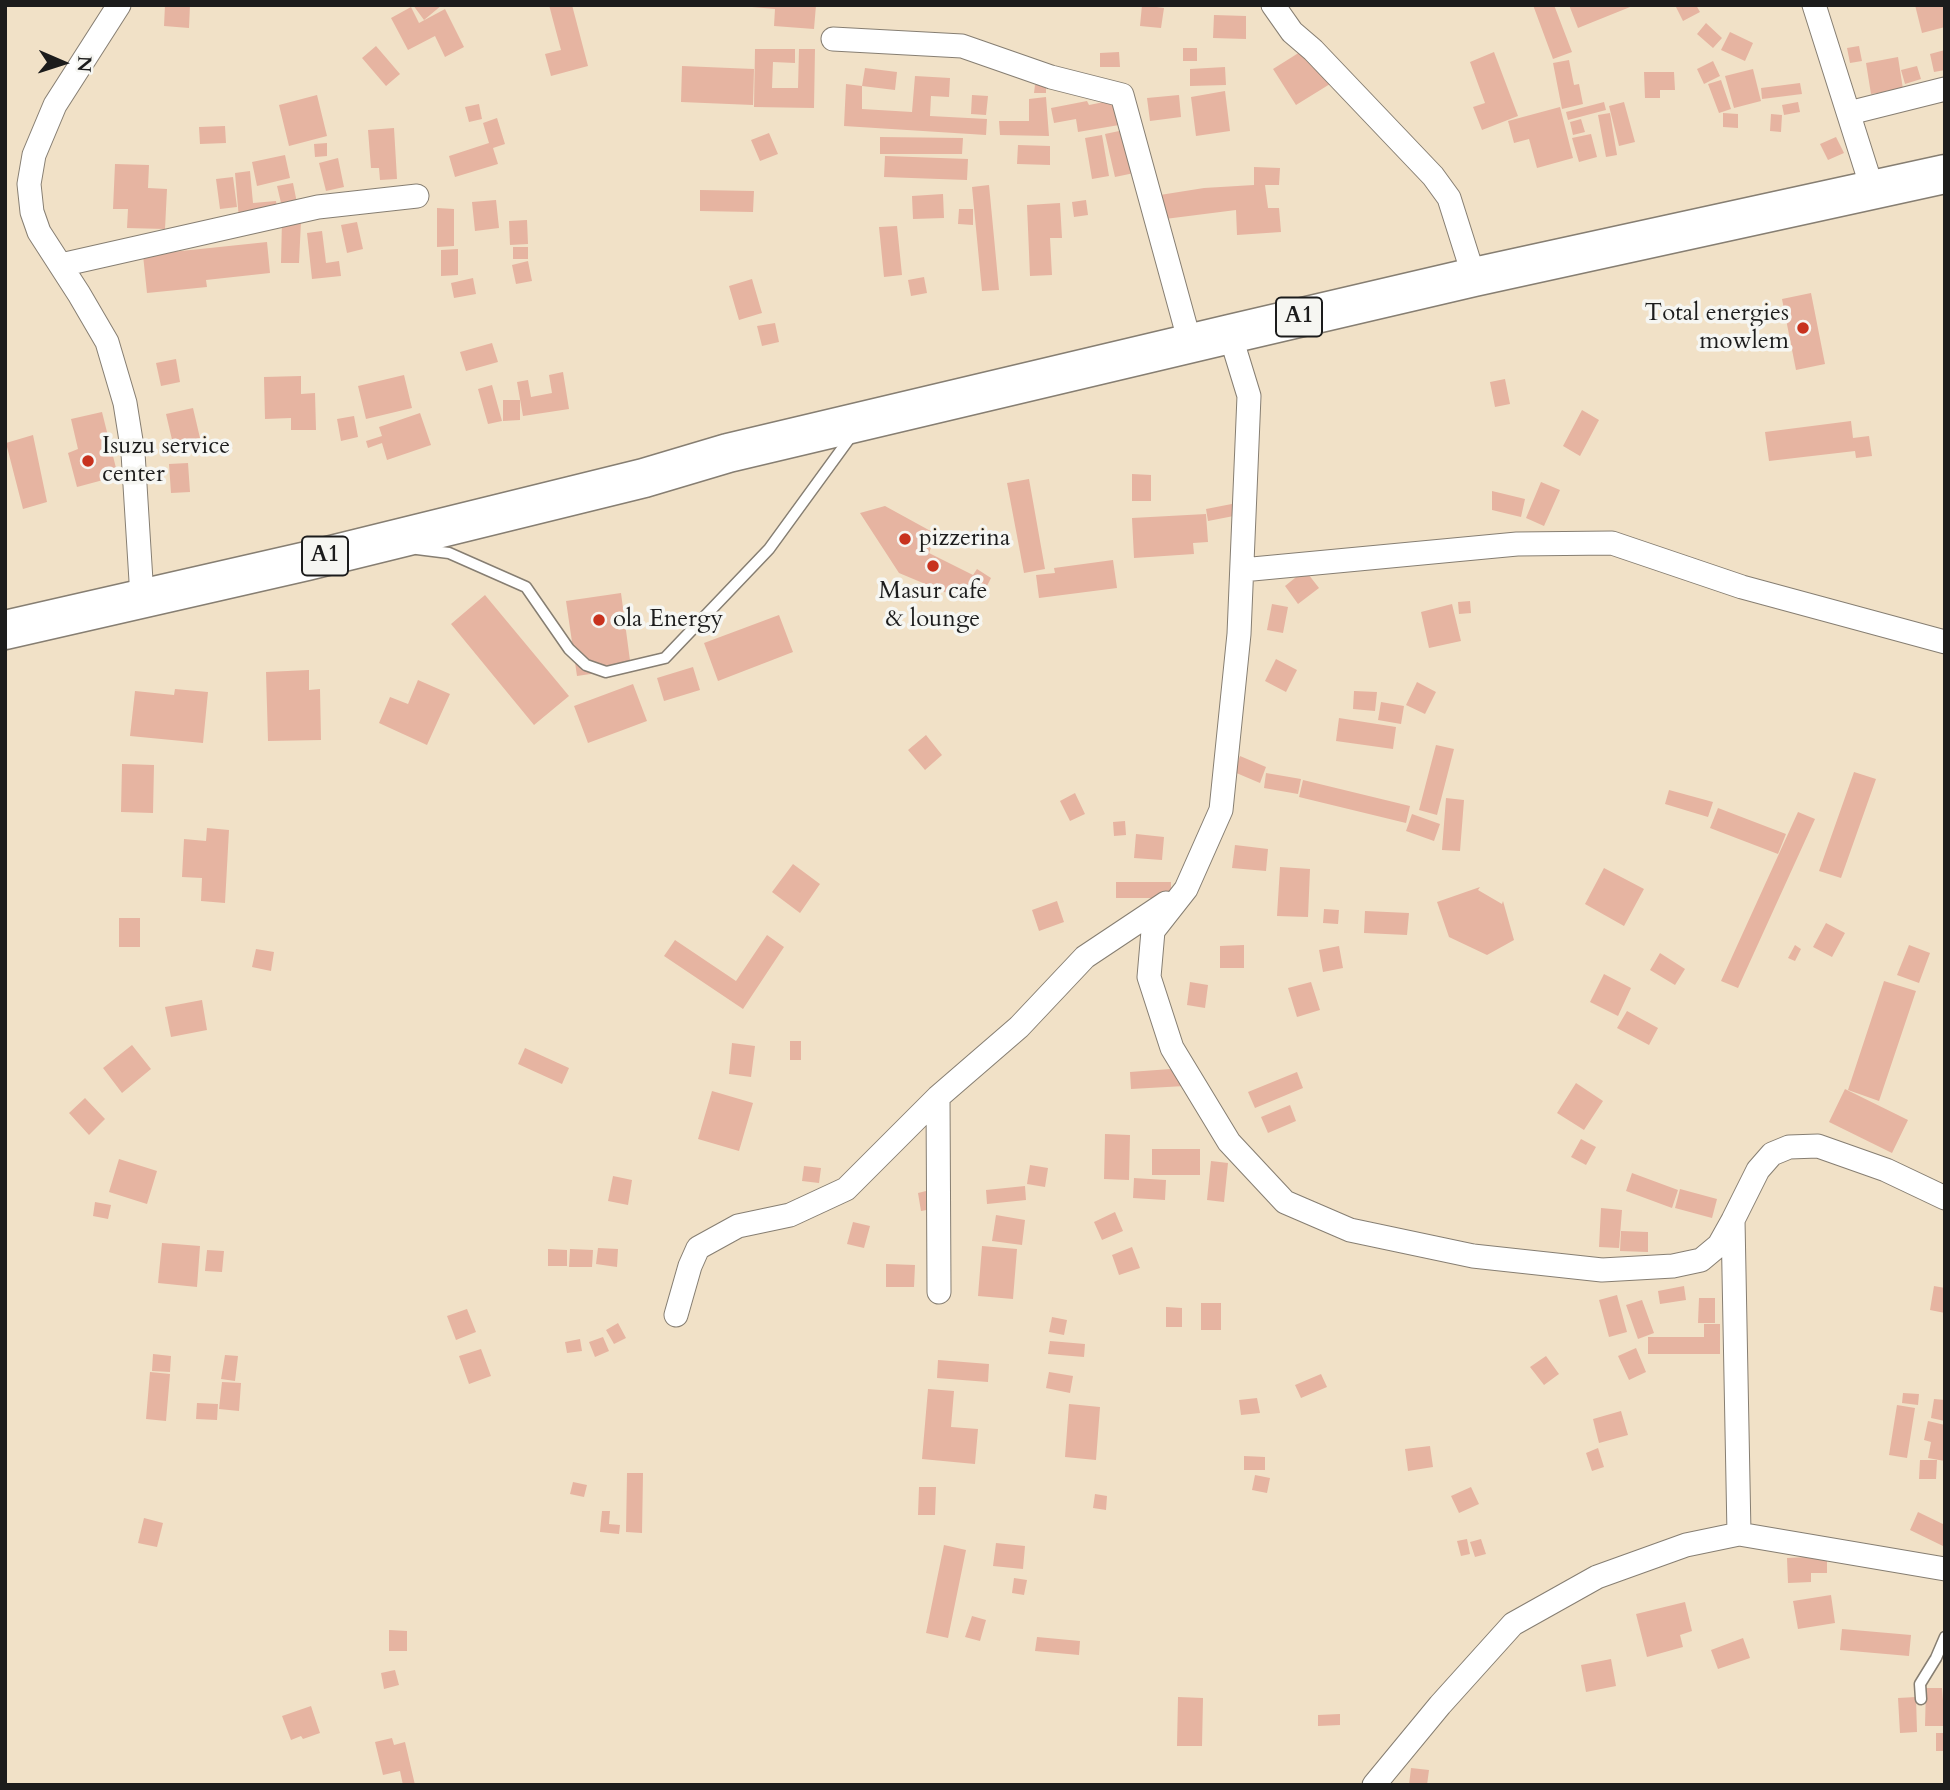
<!DOCTYPE html>
<style>
body{margin:0}
#map{position:relative;width:1950px;height:1790px;overflow:hidden;background:#f1e1c7;font-family:Cardo,serif}
canvas{display:block}
.frame{position:absolute;inset:0;border:7px solid #1c1c1c;pointer-events:none}
.north{position:absolute;left:28px;top:28px;width:70px;height:70px;-webkit-text-stroke:5px #f6f6f2;paint-order:stroke;rotate:93deg;font-size:19px;font-weight:700;line-height:28px;text-align:center;color:#1c1c1c}
.north::after{content:'';display:block;margin:auto;width:24px;height:32px;background:#1c1c1c;clip-path:polygon(50% 0,100% 100%,50% 72%,0 100%)}
</style>
<div id="map">
<canvas width="1950" height="1790"></canvas>
<div class="frame"></div>
<div class="north">N</div>
</div>
<script>
const ctx = document.querySelector('canvas').getContext('2d');
ctx.lineJoin = 'round';
function fillPath(path, color) {
  ctx.fillStyle = color;
  ctx.fill(path, 'evenodd');
}
function poly(rows) {
  const path = new Path2D();
  for (const r of rows) {
    path.moveTo(r[0], r[1]);
    for (let i = 2; i < r.length; i += 2) path.lineTo(r[i], r[i + 1]);
  }
  return path;
}
function trace(path, color, width, dash) {
  ctx.strokeStyle = color;
  ctx.lineWidth = width;
  ctx.lineCap = dash ? 'butt' : 'round';
  ctx.setLineDash(dash || []);
  ctx.stroke(path);
}
function drawText(font, color, halo, rows, align = 'center') {
  ctx.font = font + ' Cardo,serif';
  ctx.lineWidth = 7;
  ctx.setLineDash([]);
  ctx.textBaseline = 'middle';
  ctx.strokeStyle = halo;
  ctx.fillStyle = color;
  for (const [text, x, y, turn = 0] of rows) {
    ctx.save();
    ctx.translate(x, y);
    ctx.rotate((+turn || 0) * Math.PI / 180);
    ctx.textAlign = isNaN(turn) ? turn : align;
    if (halo) ctx.strokeText(text, 0, 0);
    ctx.fillText(text, 0, 0);
    ctx.restore();
  }
}
fillPath(poly([
 [165,5,190,5,189,28,164,26],
 [413,5,442,5,424,20],
 [549,5,572,5,588,66,551,76,545,54,561,50],
 [753,5,816,5,814,29,774,26,775,9,752,7],
 [1142,5,1164,8,1161,28,1140,26],
 [1533,5,1554,5,1572,52,1553,59],
 [1569,5,1635,5,1578,28],
 [1675,5,1696,5,1700,12,1683,21],
 [1915,5,1945,5,1945,27,1922,33],
 [411,7,419,23,445,9,464,47,445,57,435,36,408,50,391,18],
 [1214,15,1246,16,1246,39,1213,38],
 [1706,23,1722,38,1713,48,1697,34],
 [1730,32,1753,43,1745,61,1721,50],
 [376,46,400,74,386,86,362,58],
 [1859,46,1862,61,1850,63,1847,48],
 [1308,47,1330,84,1296,105,1273,69],
 [1183,48,1197,48,1197,61,1183,61],
 [755,49,795,49,795,63,773,62,772,88,798,88,799,49,815,49,814,108,754,107],
 [1945,50,1945,70,1934,72,1930,54],
 [1119,52,1120,67,1100,67,1100,53],
 [1494,52,1518,116,1482,130,1473,107,1485,103,1470,62],
 [1898,57,1903,89,1871,94,1866,63],
 [1569,60,1574,85,1579,84,1583,104,1562,109,1553,63],
 [1713,61,1720,76,1704,84,1697,69],
 [682,66,754,69,753,105,681,102],
 [1917,66,1921,79,1905,84,1901,70],
 [1225,67,1226,85,1190,86,1190,69],
 [865,68,897,72,895,90,862,86],
 [1753,69,1761,101,1734,108,1725,76],
 [1644,72,1674,72,1675,90,1660,90,1660,98,1645,98],
 [915,76,950,78,949,97,931,96,930,116,987,119,986,135,844,126,846,84,862,86,862,109,912,112],
 [1721,80,1731,109,1719,113,1708,84],
 [1800,83,1802,94,1762,99,1761,88],
 [1035,85,1046,85,1046,93,1034,93],
 [1225,91,1230,131,1196,136,1191,97],
 [317,95,327,136,289,146,279,105],
 [972,95,988,96,986,115,971,114],
 [1179,95,1181,117,1150,121,1147,98],
 [1046,97,1049,136,1000,135,999,121,1029,121,1029,99],
 [1114,100,1119,125,1078,132,1076,119,1054,123,1051,108,1087,101,1089,105],
 [1604,102,1606,110,1568,120,1566,112],
 [1624,102,1635,142,1619,146,1609,106],
 [1798,102,1800,112,1784,115,1782,105],
 [479,104,482,119,469,122,465,107],
 [1560,107,1573,158,1537,168,1529,139,1514,143,1508,121],
 [1610,113,1617,155,1606,157,1598,115],
 [1723,113,1738,114,1738,128,1723,127],
 [1771,114,1782,115,1781,132,1770,131],
 [497,118,505,144,493,148,498,164,455,177,449,156,489,143,483,123],
 [1581,119,1585,132,1573,135,1570,122],
 [225,126,226,143,200,144,199,127],
 [394,128,397,179,380,180,379,168,371,168,368,130],
 [1124,130,1134,173,1115,177,1105,134],
 [769,133,778,154,760,161,751,140],
 [1591,134,1597,157,1579,162,1572,138],
 [1102,135,1109,176,1092,179,1085,138],
 [880,137,963,138,962,154,880,154],
 [1836,137,1844,153,1828,160,1820,144],
 [327,143,327,156,315,157,314,144],
 [1018,145,1050,146,1050,165,1017,164],
 [285,155,290,178,257,186,252,162],
 [885,156,968,159,967,180,884,177],
 [338,158,344,187,326,191,319,163],
 [115,164,149,165,148,188,167,189,165,229,127,228,128,209,113,209],
 [1254,167,1280,168,1279,185,1265,185,1268,208,1279,208,1281,232,1237,235,1236,210,1165,219,1160,195,1204,188,1254,185],
 [250,171,253,203,276,201,278,215,239,219,235,173],
 [233,177,237,207,220,209,216,179],
 [293,183,297,203,282,207,277,186],
 [989,185,999,290,982,291,972,187],
 [700,190,754,191,753,212,700,211],
 [943,194,944,218,913,219,912,196],
 [496,200,499,228,475,231,472,202],
 [1086,200,1088,215,1074,217,1072,202],
 [1060,203,1062,238,1050,238,1052,275,1030,276,1027,205],
 [437,208,454,209,454,246,437,247],
 [959,209,973,209,973,225,958,224],
 [282,220,301,221,299,263,281,263],
 [527,220,528,244,510,245,509,221],
 [357,222,363,249,347,253,341,225],
 [897,226,902,275,884,277,879,227],
 [322,231,326,263,339,261,341,276,312,279,307,233],
 [267,242,270,273,206,280,207,287,147,293,143,255],
 [513,247,528,247,528,259,513,259],
 [458,249,458,275,441,276,441,250],
 [528,261,532,281,516,284,512,265],
 [924,277,927,293,911,296,908,280],
 [473,278,476,294,454,298,451,283],
 [752,279,762,313,739,320,729,286],
 [1811,293,1825,364,1796,370,1782,299],
 [775,323,779,342,762,346,757,326],
 [492,343,498,362,466,371,460,352],
 [176,359,180,382,161,386,156,363],
 [563,372,569,409,523,416,517,382,528,380,531,397,552,393,549,375],
 [404,375,412,408,366,419,358,386],
 [301,376,301,394,315,393,316,430,291,430,291,418,265,419,264,377],
 [1505,379,1510,404,1495,407,1490,382],
 [492,385,502,421,488,424,478,389],
 [503,400,520,400,520,420,503,421],
 [193,408,200,438,173,444,166,414],
 [1582,410,1599,420,1580,456,1563,446],
 [102,412,118,476,77,487,68,453,78,449,71,419],
 [420,413,431,445,387,460,382,443,368,448,366,441,382,436,379,427],
 [354,416,358,437,341,441,337,419],
 [1851,421,1853,438,1869,436,1872,456,1856,458,1855,451,1769,461,1765,432],
 [33,435,47,502,23,509,6,443],
 [188,463,190,492,171,493,169,464],
 [1132,474,1151,475,1151,501,1132,501],
 [1029,479,1045,569,1024,573,1007,483],
 [1541,482,1560,490,1544,526,1526,518],
 [1492,491,1525,499,1521,517,1492,510],
 [1242,502,1244,514,1208,521,1206,509],
 [885,506,936,534,929,553,973,575,977,569,991,578,980,600,968,597,966,601,899,573,860,513],
 [1206,514,1208,542,1193,543,1194,554,1134,558,1132,518],
 [1113,560,1117,588,1039,598,1036,575,1055,573,1054,568],
 [1305,570,1319,588,1298,604,1285,586],
 [621,593,631,668,577,676,566,601],
 [485,595,569,696,534,725,451,624],
 [1470,601,1471,613,1459,614,1458,602],
 [1272,604,1288,607,1283,633,1267,630],
 [1452,604,1461,641,1429,648,1421,612],
 [779,615,793,652,718,681,704,643],
 [1276,659,1297,670,1286,692,1265,681],
 [693,667,700,690,664,701,657,678],
 [309,670,309,690,320,689,321,740,268,741,266,672],
 [418,680,450,694,427,745,379,723,390,697,408,704],
 [1417,682,1436,692,1425,714,1406,705],
 [633,684,647,721,588,743,574,706],
 [175,689,208,692,203,743,130,736,135,691,174,695],
 [1354,691,1377,692,1375,711,1353,709],
 [1381,702,1404,706,1401,724,1378,720],
 [1339,718,1396,727,1393,749,1336,741],
 [926,735,942,755,925,770,908,750],
 [1436,745,1454,749,1437,815,1419,810],
 [1240,756,1266,767,1260,783,1234,772],
 [122,764,154,765,153,813,121,812],
 [1854,772,1876,779,1841,878,1819,871],
 [1266,773,1301,779,1298,794,1264,788],
 [1303,780,1410,806,1406,823,1299,797],
 [1669,790,1713,802,1708,817,1665,804],
 [1075,793,1085,814,1070,821,1060,801],
 [1446,798,1464,800,1460,851,1442,850],
 [1718,808,1786,834,1778,854,1710,828],
 [1798,812,1815,819,1738,988,1721,981],
 [1412,814,1440,824,1434,841,1406,831],
 [1125,821,1126,835,1114,836,1113,822],
 [207,828,229,830,225,903,201,901,202,878,182,877,184,839,206,841],
 [1136,834,1164,837,1162,860,1134,858],
 [1235,845,1268,849,1266,871,1232,868],
 [793,864,820,884,800,913,772,892],
 [1280,867,1310,869,1308,917,1277,916],
 [1604,868,1644,889,1624,926,1585,904],
 [1116,882,1171,882,1171,898,1116,898],
 [1480,887,1478,890,1502,904,1503,901,1514,940,1487,955,1449,937,1437,902],
 [1057,901,1064,922,1039,931,1032,910],
 [1324,909,1339,910,1338,924,1323,923],
 [1365,911,1409,913,1407,935,1364,933],
 [119,918,140,918,140,947,119,947],
 [1826,923,1845,933,1832,957,1813,947],
 [767,935,784,947,743,1009,664,956,675,940,736,981],
 [1244,945,1244,968,1220,968,1220,946],
 [1795,945,1801,949,1795,961,1788,958],
 [1909,945,1930,953,1919,983,1897,975],
 [1339,946,1343,968,1323,972,1319,950],
 [256,949,274,952,271,971,252,967],
 [1660,953,1685,969,1675,985,1650,970],
 [1604,974,1631,988,1618,1016,1590,1002],
 [1884,981,1916,991,1879,1101,1848,1090],
 [1190,982,1208,985,1205,1008,1187,1005],
 [1311,982,1320,1010,1297,1017,1288,988],
 [202,1000,207,1030,171,1037,165,1007],
 [1627,1011,1658,1028,1649,1045,1617,1028],
 [790,1041,801,1041,801,1060,790,1060],
 [732,1043,755,1046,751,1077,729,1074],
 [132,1045,151,1069,122,1093,103,1068],
 [525,1048,569,1068,562,1084,518,1064],
 [1184,1068,1185,1086,1131,1089,1130,1072],
 [1297,1072,1303,1088,1255,1108,1248,1092],
 [1576,1083,1603,1101,1584,1130,1557,1113],
 [1845,1089,1908,1120,1892,1153,1829,1122],
 [712,1091,753,1103,739,1151,698,1139],
 [85,1098,105,1119,89,1135,69,1113],
 [1290,1105,1296,1121,1268,1133,1261,1117],
 [1105,1134,1130,1135,1129,1180,1104,1179],
 [1581,1139,1596,1147,1586,1165,1571,1157],
 [1152,1149,1200,1149,1200,1175,1152,1175],
 [119,1159,157,1171,147,1204,109,1192],
 [1211,1161,1228,1163,1224,1202,1207,1200],
 [1030,1165,1048,1168,1045,1187,1027,1184],
 [804,1166,821,1168,819,1183,802,1181],
 [1632,1173,1678,1190,1672,1208,1626,1191],
 [613,1176,632,1180,628,1205,608,1201],
 [1134,1178,1166,1180,1165,1200,1133,1198],
 [1025,1186,1026,1200,987,1204,986,1190],
 [934,1189,938,1208,921,1211,918,1193],
 [1680,1189,1717,1199,1712,1218,1675,1208],
 [95,1202,111,1205,108,1219,93,1216],
 [1601,1208,1622,1210,1619,1248,1599,1247],
 [1115,1212,1123,1231,1102,1240,1094,1222],
 [996,1215,1025,1220,1022,1245,992,1241],
 [853,1222,870,1226,864,1248,847,1244],
 [1621,1231,1648,1232,1648,1252,1620,1251],
 [162,1243,200,1246,197,1287,158,1283],
 [982,1246,1017,1249,1013,1299,978,1296],
 [1132,1247,1140,1268,1119,1275,1112,1255],
 [598,1248,618,1249,617,1267,596,1264],
 [548,1249,567,1250,567,1266,548,1266],
 [570,1249,593,1250,592,1267,569,1267],
 [207,1250,224,1251,222,1272,205,1271],
 [886,1264,915,1265,914,1287,886,1287],
 [1684,1286,1686,1300,1660,1304,1658,1291],
 [1934,1286,1945,1288,1945,1313,1930,1310],
 [1617,1295,1627,1332,1609,1337,1599,1300],
 [1699,1298,1715,1298,1715,1323,1698,1323],
 [1642,1300,1654,1333,1638,1339,1626,1305],
 [1201,1303,1221,1303,1221,1330,1201,1330],
 [1166,1307,1182,1308,1182,1327,1166,1327],
 [467,1309,476,1332,456,1340,447,1316],
 [1052,1317,1067,1320,1064,1335,1049,1332],
 [618,1323,626,1338,614,1344,606,1330],
 [1704,1324,1720,1324,1720,1354,1648,1354,1648,1337,1704,1337],
 [603,1337,609,1351,595,1357,589,1342],
 [580,1339,582,1351,567,1353,565,1342],
 [1050,1341,1085,1344,1084,1357,1048,1354],
 [1636,1348,1646,1372,1629,1380,1618,1356],
 [481,1349,491,1376,469,1384,459,1356],
 [153,1354,171,1356,170,1372,152,1371],
 [225,1355,238,1356,235,1381,221,1379],
 [1546,1356,1559,1374,1544,1385,1530,1367],
 [938,1360,989,1364,988,1382,937,1378],
 [150,1372,170,1374,166,1421,146,1419],
 [1049,1372,1073,1376,1070,1393,1046,1388],
 [1321,1374,1327,1387,1301,1398,1295,1385],
 [222,1382,241,1383,239,1411,219,1409],
 [928,1389,954,1391,951,1427,978,1429,975,1464,922,1459],
 [1903,1393,1919,1394,1918,1405,1902,1403],
 [1257,1398,1260,1413,1241,1415,1239,1400],
 [1934,1399,1945,1400,1945,1421,1931,1418],
 [197,1403,218,1404,217,1420,196,1419],
 [1069,1404,1100,1407,1096,1460,1065,1457],
 [1897,1405,1915,1408,1907,1458,1889,1455],
 [1621,1411,1628,1435,1599,1443,1593,1419],
 [1928,1421,1945,1425,1945,1461,1928,1458,1931,1442,1924,1440],
 [1430,1446,1433,1467,1408,1471,1405,1449],
 [1598,1448,1604,1467,1592,1471,1586,1453],
 [1244,1456,1265,1457,1265,1470,1244,1470],
 [1920,1460,1937,1460,1936,1479,1919,1479],
 [627,1473,643,1473,642,1533,626,1532],
 [1255,1475,1270,1478,1267,1493,1252,1490],
 [573,1482,587,1485,584,1497,570,1494],
 [919,1487,936,1487,935,1515,918,1515],
 [1471,1487,1479,1504,1459,1513,1451,1496],
 [1095,1494,1107,1496,1106,1510,1093,1508],
 [602,1511,610,1511,609,1524,620,1525,619,1534,600,1532],
 [1918,1512,1945,1525,1943,1546,1910,1530],
 [144,1518,163,1523,157,1547,138,1543],
 [1467,1539,1470,1554,1461,1556,1457,1541],
 [1481,1539,1486,1554,1475,1557,1470,1542],
 [996,1543,1025,1546,1023,1569,993,1566],
 [944,1545,966,1550,948,1638,926,1633],
 [1827,1556,1827,1573,1811,1573,1811,1582,1788,1583,1787,1558],
 [1014,1578,1027,1580,1024,1595,1012,1593],
 [1831,1595,1835,1623,1798,1629,1793,1601],
 [1685,1602,1692,1631,1680,1635,1683,1647,1647,1657,1636,1614],
 [972,1616,986,1620,980,1641,965,1637],
 [1842,1629,1911,1635,1909,1656,1840,1650],
 [389,1630,407,1631,407,1651,389,1651],
 [1037,1637,1080,1641,1079,1655,1035,1651],
 [1743,1638,1750,1658,1718,1669,1711,1650],
 [1611,1659,1616,1686,1586,1692,1581,1665],
 [395,1670,399,1685,384,1689,381,1673],
 [1926,1688,1942,1688,1945,1726,1925,1726],
 [1178,1697,1203,1698,1202,1746,1177,1746],
 [1916,1697,1917,1732,1900,1733,1898,1698],
 [311,1706,320,1733,303,1739,301,1736,291,1740,282,1716],
 [1340,1714,1340,1725,1318,1726,1318,1715],
 [1936,1733,1945,1733,1945,1751,1936,1751],
 [392,1738,394,1745,405,1742,415,1785,403,1785,400,1771,383,1775,375,1742],
 [1411,1768,1429,1770,1427,1785,1409,1785]
]), '#e6b4a1');
const lane = poly([
 [417,549,449,553,526,587,569,649,586,665,606,672,665,658,769,549,852,435],
 [1921,1699,1920,1684,1936,1658,1945,1637]
]);
const street = poly([
 [119,5,55,105,34,155,29,184,32,212,39,232,79,294,107,342,125,403,133,453,142,597],
 [1273,5,1292,32,1313,50,1433,176,1449,198,1474,277],
 [1814,5,1873,191],
 [833,39,962,46,1051,77,1122,95,1190,343],
 [1849,113,1945,89],
 [61,265,318,207,417,196],
 [1230,334,1249,396,1239,634,1221,810,1186,889,1153,931,1149,977,1172,1048,1229,1142,1285,1202,1350,1230,1473,1256,1602,1270,1673,1266,1701,1260,1719,1245,1733,1220,1758,1170,1772,1154,1789,1147,1818,1146,1886,1170,1945,1198],
 [1242,570,1517,544,1612,543,1742,587,1945,642],
 [938,1097,939,1292],
 [1733,1220,1739,1534],
 [676,1315,690,1266,698,1248,738,1226,790,1215,846,1189,938,1097,1019,1027,1085,957,1166,903],
 [1374,1785,1440,1705,1513,1624,1597,1577,1686,1545,1739,1534,1945,1569]
]);
const highway = poly([
 [5,630,307,561,644,478,728,453,1230,334,1474,277,1945,174]
]);
trace(lane, '#867e72', 13);
trace(street, '#867e72', 25);
trace(highway, '#867e72', 41);
trace(lane, '#fff', 10);
trace(street, '#fff', 23);
trace(highway, '#fff', 38);
for (const [x, y, r, color] of [
 [1803,328,7,"#c8321e"],
 [88,461,7,"#c8321e"],
 [905,539,7,"#c8321e"],
 [933,566,7,"#c8321e"],
 [599,620,7,"#c8321e"]
]) {
  const dot = new Path2D();
  dot.arc(x, y, r, 0, 2 * Math.PI);
  ctx.fillStyle = color;
  ctx.fill(dot);
  trace(dot, '#f6f6f2', 2.5);
}
for (const [x, y, w] of [
 [1299,317,46],
 [325,556,46]
]) {
  const box = new Path2D();
  box.roundRect(x - w / 2, y - 19.5, w, 39, 5);
  ctx.fillStyle = '#f6f6f2';
  ctx.fill(box);
  trace(box, '#1c1c1c', 2);
}
drawText('bold 23px', '#1c1c1c', null, [
 ["A1",1299,317],
 ["A1",325,556]
]);
drawText('24px', '#1c1c1c', '#f6f6f2', [
 ["Total energies",1789,314,"right"],
 ["mowlem",1789,342,"right"],
 ["Isuzu service",102,447],
 ["center",102,475],
 ["pizzerina",919,539],
 ["Masur cafe",933,592,"center"],
 ["& lounge",933,620,"center"],
 ["ola Energy",613,620]
], 'left');
</script>
